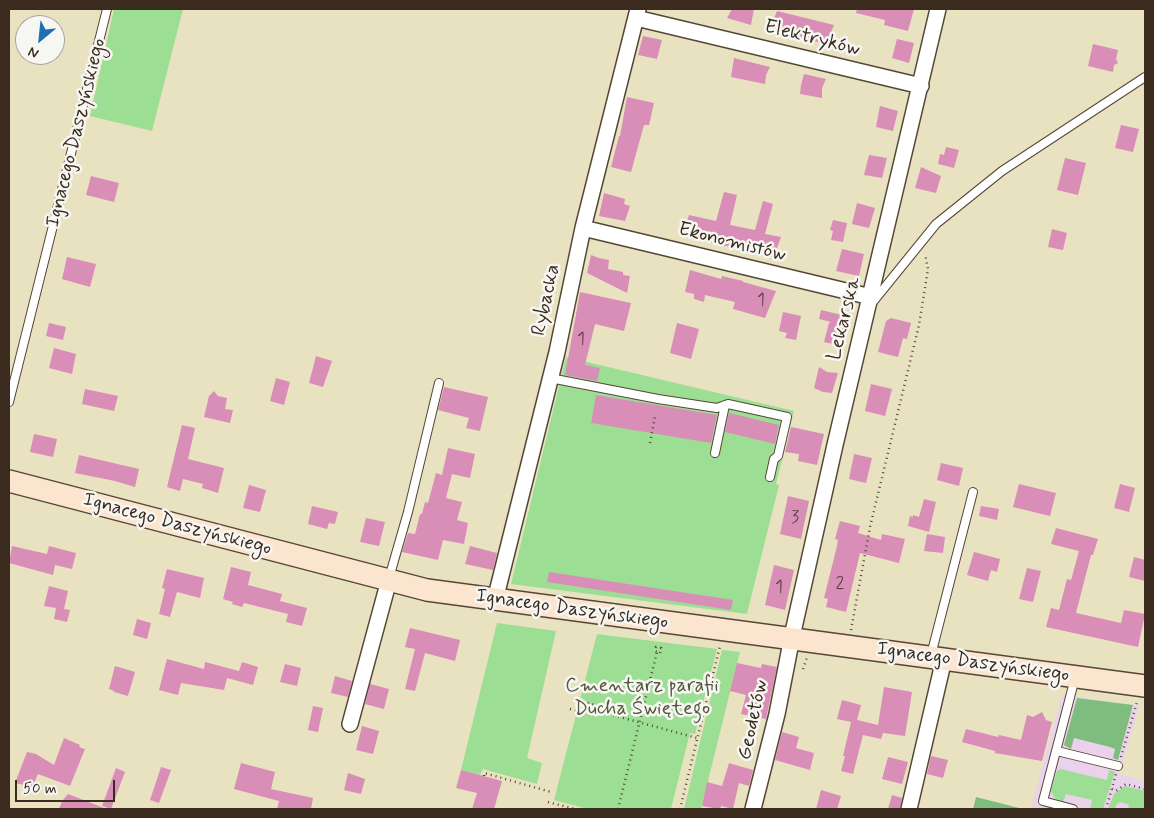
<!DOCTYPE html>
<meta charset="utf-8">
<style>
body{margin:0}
#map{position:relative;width:1154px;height:818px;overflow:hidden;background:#e8e2c1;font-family:Mynerve,sans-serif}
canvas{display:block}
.frame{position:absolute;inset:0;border:10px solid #3b2a1e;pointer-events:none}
.north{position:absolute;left:15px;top:15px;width:50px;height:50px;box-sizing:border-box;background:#f6f6f2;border:1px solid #aba49d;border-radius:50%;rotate:208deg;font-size:14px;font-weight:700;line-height:20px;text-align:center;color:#3b2a1e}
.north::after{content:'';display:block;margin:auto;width:18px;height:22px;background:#1f6fb2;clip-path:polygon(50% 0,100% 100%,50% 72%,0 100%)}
.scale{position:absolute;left:15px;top:780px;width:100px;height:22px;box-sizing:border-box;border:2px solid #3b2a1e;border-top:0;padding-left:6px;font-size:15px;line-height:18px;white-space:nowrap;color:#3b2a1e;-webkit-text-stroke:4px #f6f6f2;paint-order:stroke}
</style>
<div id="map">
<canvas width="1154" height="818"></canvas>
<div class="frame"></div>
<div class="north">N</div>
<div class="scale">50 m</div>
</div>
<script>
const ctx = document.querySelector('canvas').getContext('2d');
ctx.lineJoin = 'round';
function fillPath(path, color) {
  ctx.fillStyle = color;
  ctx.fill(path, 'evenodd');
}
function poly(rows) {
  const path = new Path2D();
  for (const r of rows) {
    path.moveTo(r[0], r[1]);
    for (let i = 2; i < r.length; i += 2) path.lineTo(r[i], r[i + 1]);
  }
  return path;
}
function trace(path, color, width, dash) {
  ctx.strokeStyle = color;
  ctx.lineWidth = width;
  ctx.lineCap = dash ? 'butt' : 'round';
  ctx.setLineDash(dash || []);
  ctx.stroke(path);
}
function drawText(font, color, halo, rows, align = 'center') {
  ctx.font = font + ' Mynerve,sans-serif';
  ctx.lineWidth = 5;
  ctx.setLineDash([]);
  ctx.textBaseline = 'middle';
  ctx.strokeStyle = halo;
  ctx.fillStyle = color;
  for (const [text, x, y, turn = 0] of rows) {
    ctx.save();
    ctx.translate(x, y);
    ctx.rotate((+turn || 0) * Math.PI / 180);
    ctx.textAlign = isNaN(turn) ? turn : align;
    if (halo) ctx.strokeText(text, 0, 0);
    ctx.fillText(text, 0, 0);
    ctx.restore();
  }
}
fillPath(poly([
 [1062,695,1139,706,1119,774,1145,781,1145,809,1031,809]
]), '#ead1ec');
fillPath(poly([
 [114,9,183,9,152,131,90,116],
 [566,357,794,411,776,484,779,485,747,614,511,584],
 [497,623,556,631,527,758,542,763,537,784,483,769,480,775,461,770],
 [597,634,717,649,695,734,690,733,671,809,588,809,554,800],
 [722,650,740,652,701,809,684,809],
 [1060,769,1107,780,1109,770,1115,772,1103,809,1090,809,1092,800,1066,794,1063,802,1055,798,1052,794,1051,790,1057,771],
 [1125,786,1145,791,1145,809,1128,809,1129,805,1120,802,1116,805,1115,809,1108,809,1114,794]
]), '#9dde95');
fillPath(poly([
 [1077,698,1133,705,1118,760,1113,758,1115,749,1110,747,1074,738,1071,749,1064,745],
 [976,797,1023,809,973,809]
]), '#7ebd7e');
fillPath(poly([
 [732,9,754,9,751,25,727,18],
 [857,9,914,9,908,31,884,25,885,20,856,13],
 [777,11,834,25,830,35,829,45,772,30,773,21],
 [643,36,662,40,657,59,638,55],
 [897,39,914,43,909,63,892,58],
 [1093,44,1118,50,1116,59,1118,63,1114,65,1113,72,1088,66],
 [734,58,770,67,766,75,765,84,731,77],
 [804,74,826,79,822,88,822,98,800,94,801,85],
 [627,97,654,103,649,125,644,125,631,172,611,167,619,136,620,136],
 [880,106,898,111,893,131,876,127],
 [1121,125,1139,129,1133,152,1115,148],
 [946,147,959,150,954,168,938,164,940,154,944,155],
 [869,155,887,158,882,178,864,175],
 [1065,158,1086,163,1078,195,1057,190],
 [921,167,941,176,936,193,915,188],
 [91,176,119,183,114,202,86,195],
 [724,192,737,195,730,225,755,230,763,201,773,204,765,234,781,237,777,248,776,258,685,236,684,230,689,215,716,221],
 [604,193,625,199,624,204,630,206,625,221,599,216],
 [857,203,875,208,869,228,852,224],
 [833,220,847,223,843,242,831,240,833,231,830,230],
 [1052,229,1067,233,1063,250,1048,247],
 [842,249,864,254,859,276,836,271],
 [591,255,599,258,609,260,608,269,623,272,623,275,630,276,627,293,587,273],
 [67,257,96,264,90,287,62,279],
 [690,270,721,279,722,276,743,281,743,282,776,291,765,318,733,309,735,302,705,295,704,302,694,299,694,294,685,292],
 [580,292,631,303,624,331,595,324,585,365,600,368,597,381,565,375],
 [821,310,850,317,842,346,824,342,829,323,831,322,819,319],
 [783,312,801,316,796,340,785,338,787,333,779,331],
 [891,318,911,323,907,339,903,338,898,357,878,352,886,321],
 [49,323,66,327,63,340,46,336],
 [677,323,699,329,691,359,670,353],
 [54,348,76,354,72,374,49,368],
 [316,356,332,361,323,387,309,383],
 [819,367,827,372,838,373,832,393,823,392,814,388],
 [276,378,290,382,284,405,270,401],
 [871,384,892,389,885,416,865,411],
 [444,387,488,397,480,431,466,428,469,418,438,410],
 [85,389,118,396,114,411,82,404],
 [214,391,218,396,227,398,225,409,233,410,230,423,204,417,209,396],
 [596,395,717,415,711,443,591,423],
 [729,413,779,425,775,444,725,432],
 [182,425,195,428,188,459,224,468,218,493,202,488,203,484,183,479,180,491,167,487],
 [791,427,824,434,817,465,798,461,799,454,785,452],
 [34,434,57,439,53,457,30,452],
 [448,448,475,454,470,478,452,474,446,498,462,502,457,520,468,523,464,544,443,540,438,560,402,552,408,533,415,534,420,514,422,514,425,502,428,503,436,473,442,475],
 [854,454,872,458,866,483,849,479],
 [79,455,139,469,135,487,115,481,75,473],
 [941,463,963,468,959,486,937,480],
 [1019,484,1056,493,1050,516,1013,507],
 [1120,484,1135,488,1129,512,1114,508],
 [249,485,266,490,260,512,243,508],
 [788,496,809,501,801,539,780,534],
 [924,499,936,502,929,532,908,526,910,516,913,517,913,515,919,517],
 [312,506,338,512,335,524,329,523,327,529,308,524],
 [981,506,999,509,997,520,979,516],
 [366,518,385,522,379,546,360,542],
 [840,521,860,526,858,533,881,540,882,534,905,539,899,563,860,553,846,612,826,607,828,599,824,598,837,546,838,540,835,539],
 [1056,528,1098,539,1093,555,1091,555,1076,613,1121,623,1124,610,1145,614,1138,647,1046,627,1051,608,1059,610,1067,579,1071,580,1079,551,1051,544],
 [927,534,945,537,943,553,924,551],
 [12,546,47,554,49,546,76,553,72,569,55,565,53,575,9,563],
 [470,546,497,553,493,570,465,564],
 [974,552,1000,559,997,572,991,570,988,581,967,575],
 [1134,557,1145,560,1145,581,1129,577],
 [774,565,794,570,785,610,765,605],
 [231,567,251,572,248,585,282,594,280,601,307,608,302,626,286,622,288,614,244,603,242,607,232,604,233,602,223,599],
 [1027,568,1041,571,1033,602,1019,599],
 [167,569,204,578,200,598,177,592,170,617,159,614,165,589,162,588],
 [549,572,733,600,731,610,547,582],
 [49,586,68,591,64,609,70,610,67,622,54,619,56,608,44,606],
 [137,619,151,623,147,639,133,635],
 [410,628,460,640,455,661,425,653,415,691,405,689,415,649,405,647],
 [167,659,204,669,205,662,239,671,242,662,258,667,253,685,227,678,224,690,181,683,178,695,159,690],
 [737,663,761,668,762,664,777,667,766,719,741,714,746,695,730,691],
 [285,664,301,668,297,686,280,682],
 [115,666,135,672,128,696,114,692,114,691,109,689],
 [335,676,352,681,348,697,331,693],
 [370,684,389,689,384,709,365,704],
 [884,687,912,692,905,736,883,733,881,739,863,735,853,774,841,771,845,756,843,756,851,722,837,719,842,700,861,705,857,720,878,725],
 [313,706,323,708,318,732,308,730],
 [1042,712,1046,720,1052,722,1042,761,995,753,995,751,962,742,966,729,998,737,999,735,1021,740,1027,715,1033,717],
 [362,726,379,731,373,754,356,750],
 [782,732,799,737,796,748,814,753,810,770,775,760],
 [64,738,80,745,79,747,85,749,70,786,38,774,31,790,24,785,15,783,27,752,36,754,54,765],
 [931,756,948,760,943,778,927,774],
 [888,757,908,762,902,784,882,779],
 [241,763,275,772,271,789,313,798,311,809,277,809,279,801,234,789],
 [729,763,753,770,749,786,739,783,733,809,721,806,720,809,702,806,707,782,722,786],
 [161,767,171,770,159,803,150,800],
 [116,768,125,772,111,809,102,806],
 [461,770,502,781,494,809,472,809,477,793,456,788],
 [348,773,365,779,361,794,344,790],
 [821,790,841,796,837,809,816,809],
 [68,794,104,808,104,809,59,809,62,801],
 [892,795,902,798,900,809,888,809]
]), '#d98eb8');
const service = poly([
 [872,303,936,224,1002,171,1145,77],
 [550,378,658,399,717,408,728,404,787,417,778,456,774,459,770,477],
 [9,402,107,9],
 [715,453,725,405],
 [389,578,408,512,439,383],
 [931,655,973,492],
 [1057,751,1118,766],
 [1073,809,1043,801,1075,678]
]);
const minor = poly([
 [636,18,921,86],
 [583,228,871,297],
 [495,600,557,352,583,228,638,9],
 [350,724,389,580],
 [753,809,777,714,793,632,835,445,938,9],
 [909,809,944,659]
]);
const secondary = poly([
 [9,481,427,590,1145,686]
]);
trace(service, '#554636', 10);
trace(minor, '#554636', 18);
trace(secondary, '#554636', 24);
trace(poly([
 [650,443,655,416],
 [851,630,870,527,919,325,928,269,925,254],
 [803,669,807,657],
 [570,709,592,715,595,705,573,699],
 [594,710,697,738],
 [1121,757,1137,702],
 [484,776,484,773,551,792],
 [1112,789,1116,791,1126,784,1145,789],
 [548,802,575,809],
 [618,809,657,652,660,653,661,648,656,647,655,651,657,652],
 [680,809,720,646],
 [1106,809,1116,774]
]), '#554636', 2.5, [1, 4]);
trace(service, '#fff', 8);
trace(minor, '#fff', 15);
trace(secondary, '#fce5cf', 21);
drawText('18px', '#624344', null, [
 ["1",761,301],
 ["1",581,340],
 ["3",795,518],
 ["2",840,584],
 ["1",779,588]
]);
drawText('20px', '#3b2a1e', '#f6f6f2', [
 ["Elektryków",812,39,14],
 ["Ignacego Daszyńskiego",77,133,-76],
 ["Ekonomistów",732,243,14],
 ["Rybacka",547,300,-78],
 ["Lekarska",845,319,-76],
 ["Ignacego Daszyńskiego",177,525,15],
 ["Ignacego Daszyńskiego",572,610,8],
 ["Ignacego Daszyńskiego",973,663,8],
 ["Geodetów",754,720,-78]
]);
drawText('20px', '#54573c', '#f6f6f2', [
 ["Cmentarz parafii",642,687],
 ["Ducha Świętego",642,710]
]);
</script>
